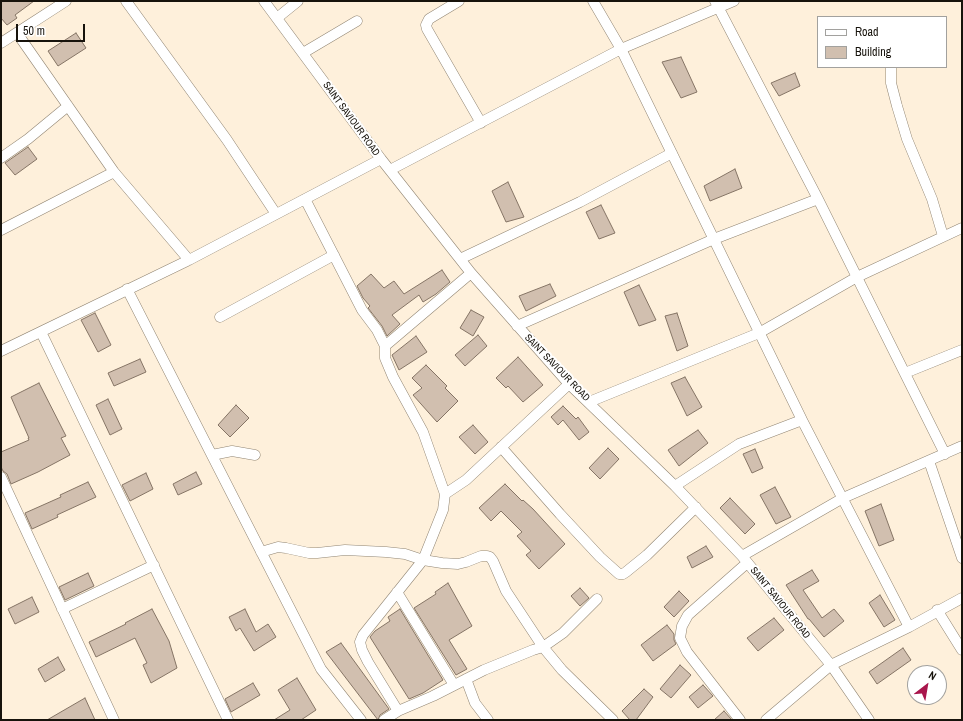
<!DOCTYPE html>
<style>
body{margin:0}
#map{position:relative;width:963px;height:721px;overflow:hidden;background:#fef0db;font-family:"Archivo Narrow",sans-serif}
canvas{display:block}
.frame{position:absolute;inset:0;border:2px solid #17130c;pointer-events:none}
.legend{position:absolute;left:817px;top:16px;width:130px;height:52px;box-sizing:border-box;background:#fff;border:1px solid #a2a19e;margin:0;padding:5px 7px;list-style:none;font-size:12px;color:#17130c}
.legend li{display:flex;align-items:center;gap:8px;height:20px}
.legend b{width:20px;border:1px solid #a2a19e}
.north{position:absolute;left:907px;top:665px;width:40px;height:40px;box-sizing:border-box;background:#fff;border:1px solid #a2a19e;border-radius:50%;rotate:31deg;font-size:11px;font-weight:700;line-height:16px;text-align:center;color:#17130c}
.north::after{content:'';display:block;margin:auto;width:14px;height:18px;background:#a9164c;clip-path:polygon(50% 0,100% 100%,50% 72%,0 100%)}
.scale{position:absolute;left:16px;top:24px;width:69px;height:18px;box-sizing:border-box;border:2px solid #17130c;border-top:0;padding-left:5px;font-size:12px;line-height:14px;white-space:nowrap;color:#17130c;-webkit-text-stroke:3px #fff;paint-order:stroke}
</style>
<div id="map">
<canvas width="963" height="721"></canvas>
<div class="frame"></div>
<ul class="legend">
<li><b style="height:5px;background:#fff"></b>Road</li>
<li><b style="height:11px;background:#d1bfaf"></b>Building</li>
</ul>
<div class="north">N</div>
<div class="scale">50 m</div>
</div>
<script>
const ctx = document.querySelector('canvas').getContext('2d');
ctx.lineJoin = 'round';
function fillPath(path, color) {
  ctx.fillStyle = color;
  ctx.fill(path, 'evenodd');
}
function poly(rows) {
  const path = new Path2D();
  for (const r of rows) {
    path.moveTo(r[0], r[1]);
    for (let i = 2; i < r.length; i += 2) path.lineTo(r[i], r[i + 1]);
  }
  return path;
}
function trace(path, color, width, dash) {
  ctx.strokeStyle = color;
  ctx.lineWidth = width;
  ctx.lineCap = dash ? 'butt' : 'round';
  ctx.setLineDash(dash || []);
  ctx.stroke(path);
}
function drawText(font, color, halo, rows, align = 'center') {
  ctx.font = font + ' "Archivo Narrow",sans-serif';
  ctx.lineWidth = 4;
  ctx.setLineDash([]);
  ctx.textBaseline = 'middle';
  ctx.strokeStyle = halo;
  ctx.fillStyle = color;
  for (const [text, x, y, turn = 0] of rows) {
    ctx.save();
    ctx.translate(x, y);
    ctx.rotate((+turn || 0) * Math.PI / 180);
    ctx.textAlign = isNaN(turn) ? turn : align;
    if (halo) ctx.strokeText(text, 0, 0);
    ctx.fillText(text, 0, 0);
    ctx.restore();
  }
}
const building = poly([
 [1,1,34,1,15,15,17,18,7,25,1,18,1,1],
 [76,33,86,48,58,66,48,51,76,33],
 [681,57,697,92,681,98,662,62,681,57],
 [795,73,800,86,779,96,771,83,795,73],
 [28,147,37,159,15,175,5,163,28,147],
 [735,169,742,188,710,201,704,186,735,169],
 [508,182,524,217,506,222,492,191,508,182],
 [601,205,615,233,599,239,586,212,601,205],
 [442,270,450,282,436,294,423,302,419,295,392,315,400,324,387,336,382,326,368,308,370,306,363,298,357,286,371,274,384,288,394,281,404,294,442,270],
 [550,284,556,296,526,311,519,296,550,284],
 [639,285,656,320,639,326,624,292,639,285],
 [471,310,484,317,473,336,460,328,471,310],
 [95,313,111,345,98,352,81,320,95,313],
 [677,313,688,346,677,351,665,316,677,313],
 [478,335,487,346,465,366,455,355,478,335],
 [416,336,427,352,399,370,392,355,416,336],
 [518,357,543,385,523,402,508,386,506,388,496,378,518,357],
 [140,359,146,372,114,386,108,373,140,359],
 [426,365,447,386,445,388,458,401,437,422,413,395,422,388,412,378,426,365],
 [685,377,702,407,687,416,671,383,685,377],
 [39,383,66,436,61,438,70,455,38,472,11,484,7,474,3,471,1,467,1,452,29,440,28,438,29,438,11,397,39,383],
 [108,399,122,429,110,435,96,405,108,399],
 [236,405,249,418,230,437,218,425,236,405],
 [563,406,576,419,578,417,589,432,579,440,563,420,558,425,551,417,563,406],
 [473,425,488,442,475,454,459,437,473,425],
 [698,430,708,443,679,466,668,450,698,430],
 [608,448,619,459,600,479,589,468,608,448],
 [755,449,763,468,752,473,743,454,755,449],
 [196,472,202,484,178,495,173,484,196,472],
 [146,473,153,489,130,501,122,485,146,473],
 [88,482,96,497,57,515,58,517,32,529,25,513,61,497,60,495,88,482],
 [505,484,522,501,523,500,533,509,565,544,539,569,526,555,531,551,517,536,522,532,501,511,491,521,479,508,505,484],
 [775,487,791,517,776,524,760,495,775,487],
 [730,498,755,524,745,534,720,508,730,498],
 [881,504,894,540,879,546,865,511,881,504],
 [706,546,713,557,692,568,687,557,706,546],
 [812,570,819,581,803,590,822,618,834,609,844,621,824,637,809,619,808,619,786,585,812,570],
 [88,573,94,586,65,600,59,587,88,573],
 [448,583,472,626,449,640,467,669,456,675,414,608,436,594,435,592,448,583],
 [580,588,589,598,580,606,571,596,580,588],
 [679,591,689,601,674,617,664,607,679,591],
 [880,595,895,620,884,627,869,603,880,595],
 [32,597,39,612,15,624,8,609,32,597],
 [152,609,169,641,177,668,151,683,143,665,147,663,135,638,96,657,89,642,126,624,125,623,152,609],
 [245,609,256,632,268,624,276,637,254,651,240,628,236,631,229,617,245,609],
 [400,609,443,680,423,693,409,699,370,637,375,631,390,621,388,617,400,609],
 [774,618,784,630,758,651,747,638,774,618],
 [667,625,674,634,674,640,676,644,653,661,641,645,667,625],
 [341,643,389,709,380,715,378,720,326,652,341,643],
 [903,648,911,660,877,684,869,672,903,648],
 [58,657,65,670,45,682,38,669,58,657],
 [680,665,691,675,671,698,660,689,680,665],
 [297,678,316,710,301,720,274,720,290,710,278,690,297,678],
 [253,683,260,695,231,712,225,699,253,683],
 [703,685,713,696,698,708,689,697,703,685],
 [644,689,653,697,636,720,630,720,622,711,644,689],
 [85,698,95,720,47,720,85,698],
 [724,711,732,720,714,720,724,711]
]);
fillPath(building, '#d1bfaf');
trace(building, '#857465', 1);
const minor = poly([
 [126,1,227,140,276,214],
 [264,1,381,159,471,273,569,384,675,486,742,556,831,665,869,720],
 [459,1,429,19,426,25,427,29,481,123],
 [593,1,621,49,802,420,909,627],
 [715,1,818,199,945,454],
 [277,18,298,1],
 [17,33,114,172,189,260],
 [1,43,66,1],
 [303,53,357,21],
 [891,67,891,83,897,106,907,139,932,199,943,236],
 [1,158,28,139,68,106],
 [390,170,621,49,734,1],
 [305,199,362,310,377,330,385,346,385,358,393,377,423,432,445,494,443,510,423,560,363,635,360,642,362,650,368,662,398,711],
 [1,230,114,172],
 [460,259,580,202,672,153],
 [127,289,321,669,361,720],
 [220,317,334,255],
 [517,326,714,239,818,199],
 [41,332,228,720],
 [385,346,471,273],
 [1,351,189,260,381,159],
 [905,373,962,350],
 [589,402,759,333,857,277,962,228],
 [501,447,560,514,600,557,619,574,623,574,626,572,647,555,696,507],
 [212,455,232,451,255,455],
 [929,461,962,558],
 [1,477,114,720],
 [675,486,739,444,802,420],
 [445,494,466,480,569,384],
 [261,552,278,547,286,548,309,553,317,553,345,550,386,552,405,554,423,560,442,563,458,564,466,562,481,556,487,556,490,557,493,561,506,591,543,647,562,670,613,720],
 [742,556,843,498,962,446],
 [397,592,454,685],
 [62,609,154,565],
 [937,610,962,650],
 [466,679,475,703,488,720],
 [384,720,398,711,433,696,484,670,533,650,543,647,563,633,597,599],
 [740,720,687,652,680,638,682,626,688,615,747,563],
 [766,720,831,665,909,627,962,598]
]);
trace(minor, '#918573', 11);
trace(minor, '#fff', 10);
drawText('10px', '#17130c', '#fff', [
 ["SAINT SAVIOUR ROAD",351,119,54],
 ["SAINT SAVIOUR ROAD",557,368,46],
 ["SAINT SAVIOUR ROAD",780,603,51]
]);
</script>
